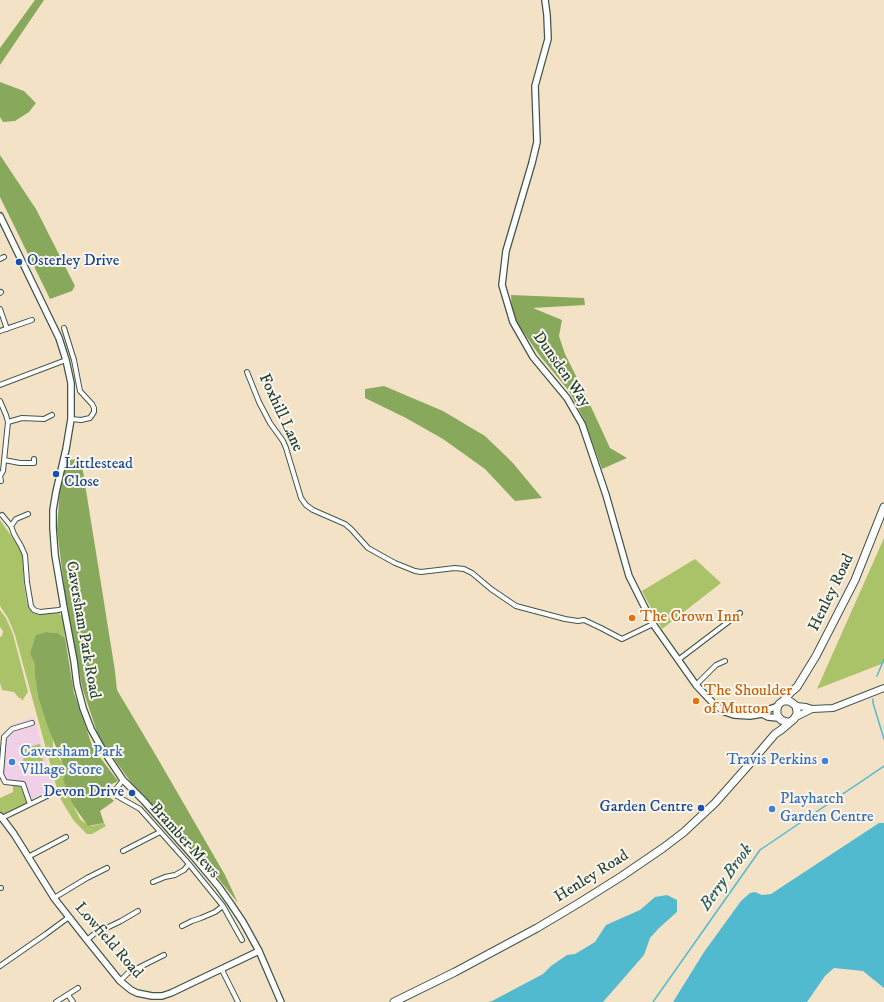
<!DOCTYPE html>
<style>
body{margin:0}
canvas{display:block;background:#f4e2c7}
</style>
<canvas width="884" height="1002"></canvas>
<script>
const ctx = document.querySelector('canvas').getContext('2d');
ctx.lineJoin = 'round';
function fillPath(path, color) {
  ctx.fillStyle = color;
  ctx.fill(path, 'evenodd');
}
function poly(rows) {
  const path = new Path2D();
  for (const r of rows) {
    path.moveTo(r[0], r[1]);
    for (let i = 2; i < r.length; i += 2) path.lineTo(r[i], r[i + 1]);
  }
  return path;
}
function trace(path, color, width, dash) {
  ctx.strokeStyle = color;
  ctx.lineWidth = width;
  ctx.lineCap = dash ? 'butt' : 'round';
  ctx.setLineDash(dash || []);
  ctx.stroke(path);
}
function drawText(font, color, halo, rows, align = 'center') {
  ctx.font = font + ' "IM FELL DW Pica",serif';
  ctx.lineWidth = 4;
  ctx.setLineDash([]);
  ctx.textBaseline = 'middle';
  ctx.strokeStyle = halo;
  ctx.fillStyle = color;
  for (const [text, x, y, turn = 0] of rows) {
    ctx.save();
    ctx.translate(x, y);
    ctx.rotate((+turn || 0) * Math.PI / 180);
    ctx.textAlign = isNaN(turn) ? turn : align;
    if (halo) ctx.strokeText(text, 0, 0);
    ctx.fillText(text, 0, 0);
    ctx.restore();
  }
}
fillPath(poly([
 [34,717,54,789,27,801,20,786,3,783,0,776,3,737,12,725]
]), '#efd0e6');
fillPath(poly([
 [0,520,21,550,23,556,24,584,27,603,29,607,32,611,40,614,49,613,59,613,63,618,65,638,58,633,46,632,30,654,35,665,35,677,38,697,46,722,53,737,53,751,62,762,66,772,73,805,80,819,88,825,92,826,104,823,106,826,92,834,87,834,74,821,64,805,59,796,15,635,8,618,0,606],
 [884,538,884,663,817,689],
 [695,559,721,583,662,629,642,591],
 [0,610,6,618,13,634,28,692,22,701,21,698,19,698,14,692,2,690,0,683,0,637,2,636,3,631,0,627],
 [40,744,45,771,30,768,30,765,23,765,24,748],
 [13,785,20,786,27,801,27,806,0,817,0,798,13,792]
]), '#abc368');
fillPath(poly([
 [35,0,44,0,0,65,0,48],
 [0,82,24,91,36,103,29,112,15,121,3,122,0,117],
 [0,155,36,209,75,286,72,291,50,299,0,197],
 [511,295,584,298,585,305,533,308,562,320,559,336,565,354,586,396,610,448,627,458,602,469,584,419,569,391,540,356,512,316],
 [384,386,443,411,485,436,512,462,542,498,515,501,485,469,443,439,406,418,365,398,365,389],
 [81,459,115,671,117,690,158,759,225,875,238,903,201,857,135,788,99,738,82,687,65,594,57,529,60,488,67,460],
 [46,632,58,633,65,638,74,693,93,748,118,781,106,787,105,793,114,801,100,811,104,823,88,826,73,805,63,779,66,772,46,722,38,697,35,677,35,665,30,654,36,635]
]), '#88a95c');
fillPath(poly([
 [879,823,884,823,884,988,863,971,834,968,825,976,807,1002,673,1002,704,952,741,901,750,893,755,892,762,895,771,894],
 [667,895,677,900,677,912,659,928,650,938,644,955,603,1002,488,1002,492,1001,543,974,551,966,567,955,575,954,595,942,606,925,640,910,655,897]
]), '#51bacf');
trace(poly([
 [877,676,884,659],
 [873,699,873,703,884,739],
 [653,1002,760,850,884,766]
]), '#51bacf', 1.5);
const minor = poly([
 [0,259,4,257],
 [0,293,1,292],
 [0,309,7,329],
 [64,328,74,360,80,391,92,404,94,408,94,412,90,418,81,420,71,419],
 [0,331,32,320],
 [247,372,259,402,270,423,283,441,286,448,301,498,306,505,313,510,345,524,351,529,368,548,395,563,415,571,421,572,455,568,464,569,472,573,491,589,516,606,565,619,578,621,584,620,601,628,620,638,622,639,653,624],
 [0,385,66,360],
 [0,401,6,415,8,422,3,471,0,476,1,481],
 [8,422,22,418,44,419,52,415],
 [4,460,20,463,34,463,34,459],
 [2,515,11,526,14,534,21,546,25,555,27,582,31,606,34,610,40,612,59,610,64,608],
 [11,526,16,519,28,514],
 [678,660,740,613],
 [696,685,716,665,725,661],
 [123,780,116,789,115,792,117,796,140,809,189,864,223,906,242,940],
 [30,804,23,784,5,782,1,774,4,737,12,729,32,723],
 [2,818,49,795],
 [123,851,160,832],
 [28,857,66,837],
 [153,882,165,877,175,875,184,870,189,864],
 [0,888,1,888],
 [54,898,87,878,107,868],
 [182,926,192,921,201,918,215,912,223,906],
 [87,940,94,934,121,921,138,911],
 [0,966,46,934,69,917],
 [222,970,238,1002],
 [120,981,128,973,164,955],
 [68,995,73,1002],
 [56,1002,78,988]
]);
const tertiary = poly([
 [545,0,547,15,548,39,535,86,537,142,532,163,506,251,502,285,513,322,533,357,567,398,582,424,606,495,629,576,653,624,696,685,712,702,719,708,725,712,734,715,750,716,762,714,768,717,778,718],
 [0,216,59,338,66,360,71,383,71,419,66,449,56,492,53,510,53,528,55,555,64,608,74,661,77,685,83,708,91,729,101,747,123,780,144,801,193,856,219,887,231,904,243,922,259,951,281,1002],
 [762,714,767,710,778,706],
 [0,816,2,818,14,834,54,898,87,940,120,981,131,990,137,993,152,996,162,996,171,993,259,951]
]);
const secondary = poly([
 [796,706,806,707,812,709,833,708,884,688],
 [796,717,812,709]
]);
const primary = poly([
 [783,701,791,692,797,687,816,656,855,580,884,507],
 [394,1002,455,972,537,928,579,903,622,876,663,848,684,832,715,803,746,768,775,734,781,730,794,719,797,714,797,711,796,706,791,702,789,701,783,701,779,704,777,708,777,715,781,720,787,722,790,722]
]);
trace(minor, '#3f564a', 6);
trace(tertiary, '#3f564a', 8);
trace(secondary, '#3f564a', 8);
trace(primary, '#3f564a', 9);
trace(minor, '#fff', 4);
trace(tertiary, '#fff', 5.5);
trace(secondary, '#fff', 6);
trace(primary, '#fff', 7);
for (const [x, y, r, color] of [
 [19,262,4,"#1a4fb4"],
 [56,474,4,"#1a4fb4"],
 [632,618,4,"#e8710a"],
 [696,701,4,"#e8710a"],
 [825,761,4,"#3f7fe0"],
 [12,762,4,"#3f7fe0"],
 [132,793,4,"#1a4fb4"],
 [701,808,4,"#1a4fb4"],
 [772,809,4,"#3f7fe0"]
]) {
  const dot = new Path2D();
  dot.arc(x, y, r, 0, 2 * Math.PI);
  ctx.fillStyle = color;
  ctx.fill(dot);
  trace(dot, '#fbf7ec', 1.5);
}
drawText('16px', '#164399', '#fbf7ec', [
 ["Osterley Drive",27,262],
 ["Littlestead",64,465],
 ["Close",64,483],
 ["Devon Drive",124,793,"right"],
 ["Garden Centre",693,808,"right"]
], 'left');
drawText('16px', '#1f3d34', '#fbf7ec', [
 ["Dunsden Way",561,370,55],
 ["Foxhill Lane",280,413,65],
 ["Henley Road",832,593,-64],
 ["Caversham Park Road",82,630,80],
 ["Bramber Mews",184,841,48],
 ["Henley Road",592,877,-32],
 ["Lowfield Road",108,941,49]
]);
drawText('16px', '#c56008', '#fbf7ec', [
 ["The Crown Inn",640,618],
 ["The Shoulder",704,692],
 ["of Mutton",704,710]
], 'left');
drawText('16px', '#366cbe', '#fbf7ec', [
 ["Caversham Park",20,753],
 ["Village Store",20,771],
 ["Travis Perkins",817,761,"right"],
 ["Playhatch",780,800],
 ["Garden Centre",780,818]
], 'left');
drawText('italic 17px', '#2c5c5b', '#fbf7ec', [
 ["Berry Brook",727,878,-54]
]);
</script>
